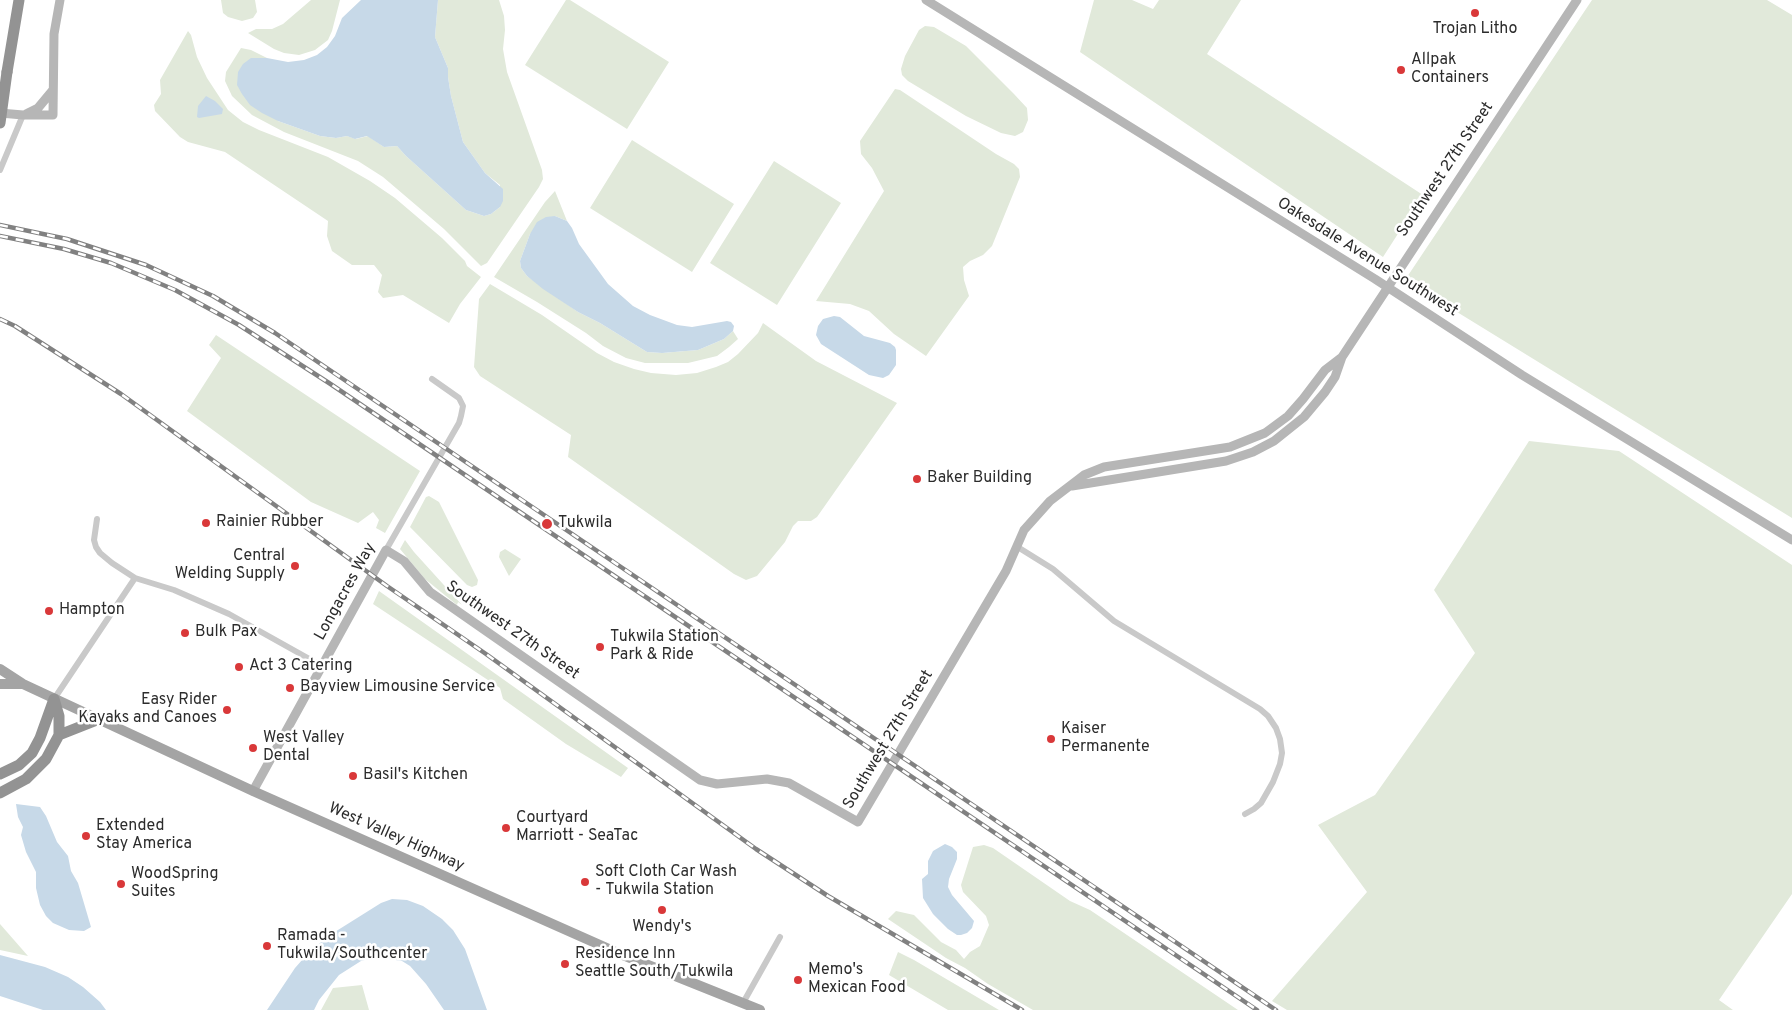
<!DOCTYPE html>
<style>
body{margin:0}
canvas{display:block;background:#fff}
</style>
<canvas width="1792" height="1010"></canvas>
<script>
const ctx = document.querySelector('canvas').getContext('2d');
ctx.lineJoin = 'round';
function fillPath(path, color) {
  ctx.fillStyle = color;
  ctx.fill(path, 'evenodd');
}
function poly(rows) {
  const path = new Path2D();
  for (const r of rows) {
    path.moveTo(r[0], r[1]);
    for (let i = 2; i < r.length; i += 2) path.lineTo(r[i], r[i + 1]);
  }
  return path;
}
function trace(path, color, width, dash) {
  ctx.strokeStyle = color;
  ctx.lineWidth = width;
  ctx.lineCap = dash ? 'butt' : 'round';
  ctx.setLineDash(dash || []);
  ctx.stroke(path);
}
function drawText(font, color, halo, rows, align = 'center') {
  ctx.font = font + ' Overpass,sans-serif';
  ctx.lineWidth = 5;
  ctx.setLineDash([]);
  ctx.textBaseline = 'middle';
  ctx.strokeStyle = halo;
  ctx.fillStyle = color;
  for (const [text, x, y, turn = 0] of rows) {
    ctx.save();
    ctx.translate(x, y);
    ctx.rotate((+turn || 0) * Math.PI / 180);
    ctx.textAlign = isNaN(turn) ? turn : align;
    if (halo) ctx.strokeText(text, 0, 0);
    ctx.fillText(text, 0, 0);
    ctx.restore();
  }
}
fillPath(poly([
 [221,0,255,0,257,12,253,18,242,21,228,17,223,13],
 [311,0,340,0,332,31,328,40,315,50,299,55,284,53,274,49,248,33,256,29,272,29,283,24],
 [438,0,499,0,504,16,505,30,503,49,507,72,542,170,543,179,539,187,487,263,481,266,444,229,383,177,358,161,284,132,252,115,232,96,225,81,226,72,241,48,251,50,267,58,251,58,278,121,320,136,336,138,347,136,356,139,368,136,384,147,397,146,406,156,466,210,484,216,491,214,500,207,500,185,485,173,463,142,451,96,448,77,448,68,435,37],
 [566,0,570,0,669,62,627,129,525,65],
 [1094,0,1132,0,1153,9,1159,0,1241,0,1207,54,1423,195,1383,257,1080,52],
 [1592,0,1767,0,1792,15,1792,518,1405,280],
 [925,26,934,27,966,46,1014,94,1027,108,1028,120,1023,132,1015,136,1001,133,966,116,908,81,902,75,901,69,905,56,919,30],
 [188,31,191,35,197,57,207,78,228,110,243,122,259,130,328,157,370,181,395,198,442,238,465,261,467,266,481,277,460,304,449,323,403,295,383,298,378,292,382,275,374,265,352,265,332,251,327,236,328,221,225,152,188,142,180,137,155,111,154,105,161,94,160,80],
 [895,89,900,90,996,154,1014,164,1019,169,1020,177,992,246,983,255,970,261,963,267,964,280,969,296,926,356,894,334,869,311,850,304,816,301,884,191,872,168,861,154,860,141],
 [632,140,734,204,692,272,590,208],
 [774,161,841,203,777,305,710,263],
 [555,191,567,221,555,216,530,234,520,261,521,268,527,276,578,312,600,323,647,352,662,353,698,350,724,339,733,331,738,339,729,347,717,356,688,363,645,363,626,358,603,346,586,333,537,302,494,277,545,202],
 [490,284,542,315,597,353,614,362,634,369,651,373,676,375,697,373,716,367,728,362,738,354,758,333,763,323,816,361,897,403,817,517,811,521,798,521,793,526,785,542,757,576,746,580,734,574,568,457,571,435,480,376,474,367,479,299],
 [216,335,420,471,385,533,376,528,379,520,373,512,358,523,311,502,187,411,221,358,209,345],
 [1529,441,1619,451,1792,565,1792,894,1719,1000,1733,1010,1287,1010,1272,1001,1367,892,1318,825,1375,795,1475,653,1434,590],
 [429,496,439,502,478,580,477,585,472,587,467,585,410,527,426,497],
 [405,540,414,552,462,605,458,602,457,605,425,579,400,549],
 [505,549,521,559,509,576,499,557,500,552],
 [379,591,628,768,621,777,566,744,503,699,500,688,373,604],
 [984,845,993,848,1070,901,1090,910,1238,1010,1033,1010,988,984,965,968,946,958,888,919,896,911,914,915,941,942,956,950,964,959,970,952,980,946,989,925,986,916,963,892,961,885,973,847],
 [0,924,28,956,0,950],
 [898,952,914,960,999,1010,948,1010,889,975],
 [362,985,369,1010,321,1010,333,988]
]), '#e1e9da');
fillPath(poly([
 [361,0,438,0,435,37,448,68,448,77,451,96,463,142,485,173,503,189,503,201,500,207,491,214,484,216,466,210,406,156,397,146,384,147,367,136,355,139,347,136,336,138,320,136,278,121,262,113,250,105,242,94,237,85,238,72,243,64,251,58,267,58,288,62,304,60,317,55,327,47,335,36,342,18],
 [206,96,215,101,223,109,222,114,199,118,197,117,198,106],
 [555,216,567,221,572,228,579,244,608,284,633,306,650,315,677,325,692,327,727,321,731,322,734,326,733,331,724,339,698,350,662,353,647,352,600,323,578,312,543,289,527,276,521,268,520,261,530,234,537,222,546,217],
 [834,316,840,317,864,336,890,343,895,347,896,350,896,365,889,375,883,378,869,375,821,344,816,335,818,326,823,319],
 [16,804,40,807,46,816,57,842,68,856,71,871,78,883,91,927,84,931,69,930,53,923,46,916,40,905,36,888,36,872,26,852,21,835,23,827,18,817],
 [945,844,952,847,957,852,957,859,949,879,948,887,952,895,974,921,972,928,967,933,961,935,957,935,948,929,933,914,923,898,922,879,928,874,928,861,933,851],
 [392,899,407,900,423,906,442,919,453,930,465,949,487,1010,444,1010,426,984,410,966,402,961,376,957,361,961,339,975,319,1000,314,1010,267,1010,295,968,310,951,330,935,381,903],
 [0,955,45,967,68,977,83,987,100,1002,106,1010,43,1010,0,996]
]), '#c7d9e8');
trace(poly([
 [0,170,23,115],
 [97,519,94,540,96,547,100,553,112,563,135,578,174,590,229,614,322,666],
 [1016,546,1053,569,1114,621,1260,709,1268,716,1276,728,1280,739,1282,753,1280,764,1273,782,1261,803,1254,809,1245,814],
 [386,550,459,423,461,416,463,406,459,398,432,379],
 [54,699,135,578],
 [743,1003,780,937]
]), '#c9c9c9', 6);
trace(poly([
 [926,0,1375,279,1522,375,1792,540],
 [0,113,23,115,53,115,54,34,60,0],
 [26,114,38,108,53,90],
 [1072,486,1226,461,1253,452,1274,441,1304,417,1325,392,1335,377,1342,357,1577,0],
 [253,791,386,550,404,561,430,592,700,780,717,784,767,779,789,783,858,822,1006,571,1024,530,1050,501,1084,475,1104,467,1230,447,1265,433,1288,416,1303,399,1325,370,1342,357]
]), '#b6b6b6', 9);
trace(poly([
 [0,669,23,684,253,791,618,953,760,1010],
 [0,684,23,684]
]), '#a4a4a4', 10);
trace(poly([
 [7,72,19,0],
 [59,735,97,720],
 [0,774,19,765,32,753,40,738,54,699],
 [0,793,26,779,46,759,59,735,59,716,54,699]
]), '#939393', 11);
const rail = poly([
 [0,225,67,239,146,265,213,296,275,333,1276,1010],
 [0,236,64,249,111,263,175,290,239,325,329,383,1257,1010],
 [0,319,15,326,121,394,387,586,486,654,756,849,828,896,1022,1010]
]);
trace(rail, '#818181', 4.5);
trace(rail, '#fff', 2.5, [8]);
trace(poly([
 [0,123,7,72]
]), '#939393', 11);
for (const [x, y, r, color] of [
 [1475,13,5,"#d93839"],
 [1401,70,5,"#d93839"],
 [917,479,5,"#d93839"],
 [206,523,5,"#d93839"],
 [547,524,6,"#d93839"],
 [295,566,5,"#d93839"],
 [49,611,5,"#d93839"],
 [185,633,5,"#d93839"],
 [600,647,5,"#d93839"],
 [239,667,5,"#d93839"],
 [290,688,5,"#d93839"],
 [227,710,5,"#d93839"],
 [1051,739,5,"#d93839"],
 [253,748,5,"#d93839"],
 [353,776,5,"#d93839"],
 [506,828,5,"#d93839"],
 [86,836,5,"#d93839"],
 [585,882,5,"#d93839"],
 [121,884,5,"#d93839"],
 [662,910,5,"#d93839"],
 [267,946,5,"#d93839"],
 [565,964,5,"#d93839"],
 [798,980,5,"#d93839"]
]) {
  const dot = new Path2D();
  dot.arc(x, y, r, 0, 2 * Math.PI);
  ctx.fillStyle = color;
  ctx.fill(dot);
  trace(dot, '#fff', 2);
}
drawText('16px', '#2c2c2c', '#fff', [
 ["Trojan Litho",1475,30,"center"],
 ["Allpak",1411,61],
 ["Containers",1411,79],
 ["Baker Building",927,479],
 ["Rainier Rubber",216,523],
 ["Tukwila",558,524],
 ["Central",285,557,"right"],
 ["Welding Supply",285,575,"right"],
 ["Hampton",59,611],
 ["Bulk Pax",195,633],
 ["Tukwila Station",610,638],
 ["Park & Ride",610,656],
 ["Act 3 Catering",249,667],
 ["Bayview Limousine Service",300,688],
 ["Easy Rider",217,701,"right"],
 ["Kayaks and Canoes",217,719,"right"],
 ["Kaiser",1061,730],
 ["Permanente",1061,748],
 ["West Valley",263,739],
 ["Dental",263,757],
 ["Basil's Kitchen",363,776],
 ["Courtyard",516,819],
 ["Marriott - SeaTac",516,837],
 ["Extended",96,827],
 ["Stay America",96,845],
 ["Soft Cloth Car Wash",595,873],
 ["- Tukwila Station",595,891],
 ["WoodSpring",131,875],
 ["Suites",131,893],
 ["Wendy's",662,928,"center"],
 ["Ramada -",277,937],
 ["Tukwila/Southcenter",277,955],
 ["Residence Inn",575,955],
 ["Seattle South/Tukwila",575,973],
 ["Memo's",808,971],
 ["Mexican Food",808,989]
], 'left');
drawText('16px', '#2c2c2c', '#fff', [
 ["Southwest 27th Street",1446,170,-56],
 ["Oakesdale Avenue Southwest",1367,258,32],
 ["Longacres Way",346,592,-61],
 ["Southwest 27th Street",512,631,35],
 ["Southwest 27th Street",889,740,-59],
 ["West Valley Highway",396,838,24]
]);
</script>
